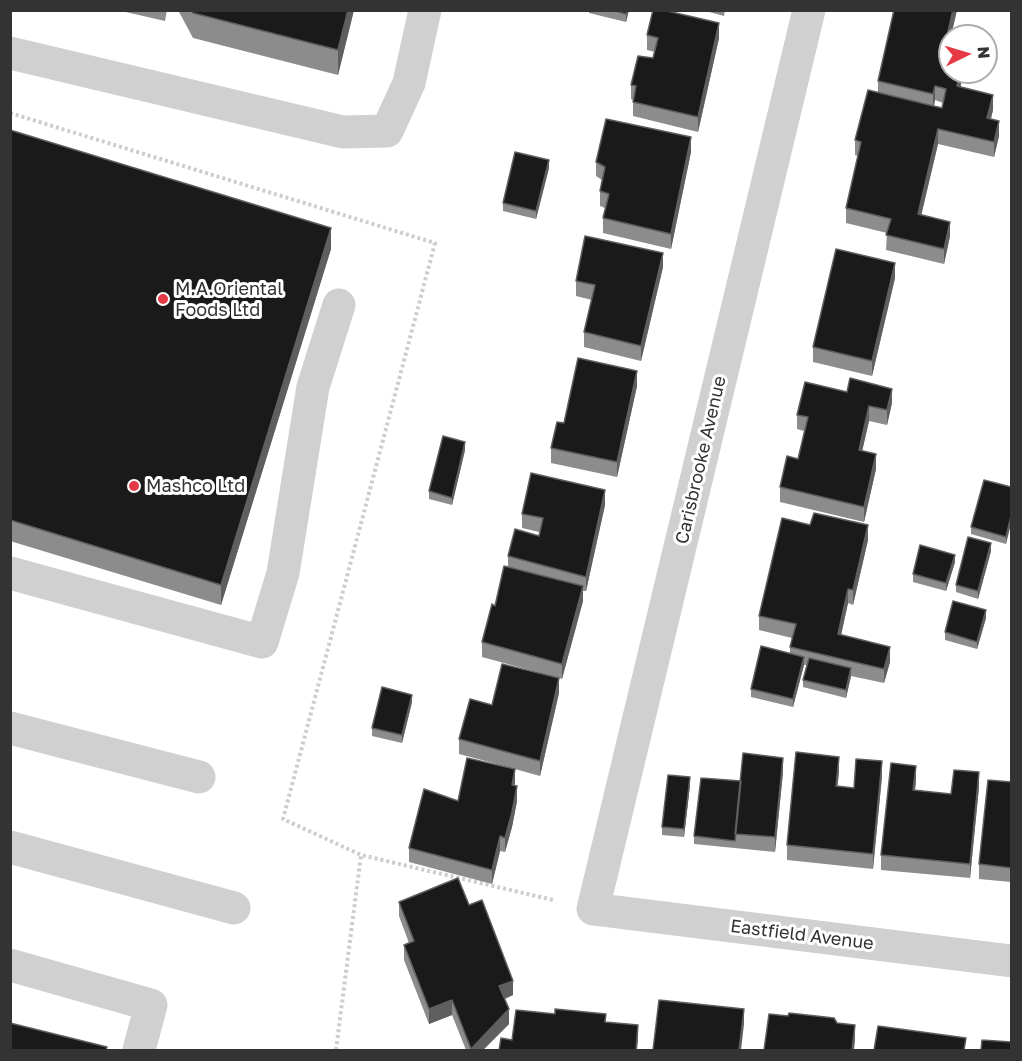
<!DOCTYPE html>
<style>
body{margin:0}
#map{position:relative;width:1022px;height:1061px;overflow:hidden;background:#fff;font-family:"Golos Text",sans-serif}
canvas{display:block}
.frame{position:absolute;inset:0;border:12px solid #333;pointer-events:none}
.north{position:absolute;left:938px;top:24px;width:60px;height:60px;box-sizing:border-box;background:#fff;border:2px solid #adadad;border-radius:50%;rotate:85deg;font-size:16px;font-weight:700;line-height:24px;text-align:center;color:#333}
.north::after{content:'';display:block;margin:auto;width:21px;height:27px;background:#e63946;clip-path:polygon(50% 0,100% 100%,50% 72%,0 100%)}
</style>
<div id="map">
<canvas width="1022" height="1061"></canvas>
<div class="frame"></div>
<div class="north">N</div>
</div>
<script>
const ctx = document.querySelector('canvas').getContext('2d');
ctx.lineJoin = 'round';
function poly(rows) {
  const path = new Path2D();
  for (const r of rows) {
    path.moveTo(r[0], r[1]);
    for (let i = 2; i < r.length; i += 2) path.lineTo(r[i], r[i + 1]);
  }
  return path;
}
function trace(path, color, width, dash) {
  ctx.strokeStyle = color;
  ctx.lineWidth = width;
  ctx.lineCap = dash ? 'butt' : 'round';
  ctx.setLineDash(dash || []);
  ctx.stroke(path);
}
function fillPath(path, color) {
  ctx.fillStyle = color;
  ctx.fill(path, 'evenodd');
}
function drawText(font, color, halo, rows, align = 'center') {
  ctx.font = font + ' "Golos Text",sans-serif';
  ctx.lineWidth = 6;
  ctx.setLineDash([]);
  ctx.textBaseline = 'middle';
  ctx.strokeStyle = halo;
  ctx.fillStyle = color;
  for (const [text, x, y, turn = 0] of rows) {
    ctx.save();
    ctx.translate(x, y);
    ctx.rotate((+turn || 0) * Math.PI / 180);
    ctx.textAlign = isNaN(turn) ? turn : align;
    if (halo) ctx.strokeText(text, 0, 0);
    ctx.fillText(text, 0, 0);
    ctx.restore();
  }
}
trace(poly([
 [10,113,435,243,283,819,361,855,553,900],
 [336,1050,361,855]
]), '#cdcdcd', 4, [3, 3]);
trace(poly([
 [809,10,593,909,1012,961],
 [10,53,343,132,387,131,409,83,425,10],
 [10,573,262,642,283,573,313,387,339,305],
 [10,728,199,777],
 [10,847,234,908],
 [10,965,151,1005,139,1050]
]), '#d0d0d0', 33);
fillPath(poly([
 [117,10,167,10,165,21],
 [178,10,354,10,338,75,193,38],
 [589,10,629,10,626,22,589,13],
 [702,10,725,10,724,16],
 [894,10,957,10,951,36,950,36,950,72,964,72,960,87,993,110,991,119,999,136,994,157,938,144,921,215,950,236,944,264,886,250,887,233,846,223,846,208,858,156,855,155,855,140,878,92,878,81],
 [935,100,943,103,942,108,934,106],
 [647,35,719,38,698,132,633,116,633,100,631,99,631,85,653,58,655,52,647,50],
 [10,130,331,249,221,605,10,541],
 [691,152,671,249,603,233,603,218,605,208,600,206,600,191,602,180,596,176,596,162],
 [549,168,536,219,503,211,503,203],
 [663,267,641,361,584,347,584,332,592,300,576,296,576,281],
 [895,278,872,376,813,362,813,347],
 [637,386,617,477,551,463,551,448,564,423],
 [892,403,887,425,869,421,862,451,876,469,864,522,780,502,780,487,798,459,804,431,797,429,797,415],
 [465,450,452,505,429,499,429,491],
 [1011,487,1006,544,971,534,971,527],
 [605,505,586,591,583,591,583,601,562,679,559,678,559,693,540,776,515,769,514,786,517,801,512,827,505,852,500,851,492,884,409,862,409,848,458,801,512,768,459,754,459,739,492,705,559,678,482,657,482,642,508,566,508,556,539,536,539,532,522,528,522,514],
 [868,540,853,605,848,603,841,635,890,662,884,683,851,676,846,698,803,687,803,680,807,665,804,665,793,707,751,697,751,689,790,653,790,647,792,638,759,630,759,616],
 [991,551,978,599,956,592,956,585],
 [955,562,946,591,913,582,913,574],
 [986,618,977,649,945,640,945,632],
 [412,702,402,743,372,736,372,728],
 [783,772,775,852,694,844,694,836,741,781],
 [839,772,837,786,854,788,882,776,873,869,787,860,787,845],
 [916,781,915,790,951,794,979,787,970,878,881,870,881,855],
 [1011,782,1011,882,979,879,979,864],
 [690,785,684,837,662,835,662,827],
 [399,902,469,905,513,995,505,999,509,1024,483,1050,466,1050,452,1015,429,1024,404,960,404,945,409,943,399,916]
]), '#8c8c8c');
fillPath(poly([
 [348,10,354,10,338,75,338,50],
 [627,10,629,10,626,22,626,14],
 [953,10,957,10,951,36,950,36,946,55,946,40],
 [719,23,719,38,698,132,698,117],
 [960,72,964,72,957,101,957,86],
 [935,86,935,100,933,109,933,94],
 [993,95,993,110,987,133,987,118],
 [999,121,999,136,994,157,994,142],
 [938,129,938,144,918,229,918,214],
 [691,137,691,152,671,249,671,234],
 [549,160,549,168,536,219,536,211],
 [950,222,950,236,944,264,944,249],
 [331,228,331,249,221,605,221,585],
 [663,253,663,267,641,361,641,346],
 [895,263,895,278,872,376,872,361],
 [637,371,637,386,617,477,617,462],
 [892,389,892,403,887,425,887,410],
 [869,406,869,421,859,465,859,450],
 [465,442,465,450,452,505,452,498],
 [876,454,876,469,864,522,864,507],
 [605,490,605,505,586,591,586,577],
 [1011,516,1011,524,1006,544,1006,537],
 [868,525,868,540,853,605,853,590],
 [991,543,991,551,978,599,978,591],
 [955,555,955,562,946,591,946,583],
 [583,586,583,601,562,679,562,664],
 [848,589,848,603,838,649,838,634],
 [986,610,986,618,977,649,977,642],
 [890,647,890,662,884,683,884,669],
 [804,657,804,665,793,707,793,699],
 [851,668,851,676,846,698,846,690],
 [559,678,559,693,540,776,540,761],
 [412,695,412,702,402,743,402,735],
 [839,757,839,772,836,801,836,786],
 [783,758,783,772,775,852,775,837],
 [882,761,882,776,873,869,873,854],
 [916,766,916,781,913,805,913,790],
 [515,769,515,783,512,800,512,785],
 [979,772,979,787,970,878,970,864],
 [690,777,690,785,684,837,684,829],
 [517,786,517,801,512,827,505,852,505,838],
 [500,836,500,851,492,884,492,870],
 [513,981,513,995,499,1001,499,986],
 [452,1000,452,1015,429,1024,429,1009],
 [509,1009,509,1024,483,1050,471,1050,471,1049],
 [744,1009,744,1024,741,1050,739,1050],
 [638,1025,638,1040,637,1050,636,1050],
 [855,1025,855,1040,854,1050,852,1050]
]), '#5f5f5f');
const building = poly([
 [192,10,348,10,338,50,193,13,192,10],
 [612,10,627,10,626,14,612,10],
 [653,10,663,10,719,23,698,117,633,102,636,86,631,85,638,56,653,58,658,38,647,35,653,10],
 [894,10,953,10,946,40,950,41,950,72,960,72,957,86,993,95,987,118,999,121,994,142,938,129,918,214,950,222,944,249,886,235,891,219,846,208,861,142,855,140,868,90,942,108,946,89,935,86,933,94,878,81,894,10],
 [606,119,691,137,671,234,603,218,609,194,600,191,605,167,596,162,606,119],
 [10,130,331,228,221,585,10,520,10,130],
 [515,152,549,160,536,211,503,203,515,152],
 [585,236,663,253,641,346,584,332,595,285,576,281,585,236],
 [836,249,895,263,872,361,813,347,836,249],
 [578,358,637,371,617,462,551,448,557,422,564,423,578,358],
 [850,378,892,389,887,410,869,406,859,450,876,454,864,507,780,487,787,456,798,459,808,417,797,415,805,382,847,392,850,378],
 [443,436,465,442,452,498,429,491,443,436],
 [531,473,605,490,586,577,508,556,515,529,539,536,543,518,522,514,531,473],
 [984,480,1011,487,1011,516,1006,537,971,527,984,480],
 [814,513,868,525,853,590,848,589,838,634,890,647,884,669,790,647,796,624,759,616,782,518,810,525,814,513],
 [968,537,991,543,978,591,956,585,968,537],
 [920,545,955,555,946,583,913,574,920,545],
 [504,566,583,586,562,664,482,642,492,604,495,606,504,566],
 [953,601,986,610,977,642,945,632,953,601],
 [761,646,804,657,793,699,751,689,761,646],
 [809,658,851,668,846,690,803,680,809,658],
 [502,664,559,678,540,761,459,739,470,699,492,705,502,664],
 [382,687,412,695,402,735,372,728,382,687],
 [796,752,839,757,836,786,854,788,856,759,882,761,873,854,787,845,796,752],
 [743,753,783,758,775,837,735,834,743,753],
 [467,758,515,769,512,785,517,786,512,812,505,838,500,836,492,870,409,848,424,789,458,801,467,758],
 [891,763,916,766,913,790,951,794,954,770,979,772,970,864,881,855,891,763],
 [668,775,690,777,684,829,662,827,668,775],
 [701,778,741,781,735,841,694,836,701,778],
 [988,780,1011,782,1011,868,979,864,988,780],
 [458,878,469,905,482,900,513,981,499,986,509,1009,471,1049,452,1000,429,1009,404,945,414,941,399,902,458,878],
 [659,1000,744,1009,739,1050,653,1050,659,1000],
 [555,1009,606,1014,605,1022,638,1025,636,1050,499,1050,501,1038,512,1040,516,1010,555,1014,555,1009],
 [789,1013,834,1018,837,1023,855,1025,852,1050,764,1050,769,1014,788,1016,789,1013],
 [10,1023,107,1047,106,1050,10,1050,10,1023],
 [878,1026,966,1038,964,1050,874,1050,878,1026],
 [982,1040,1011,1042,1011,1050,981,1050,982,1040]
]);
fillPath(building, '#1a1a1a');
trace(building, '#5f5f5f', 1.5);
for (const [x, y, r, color] of [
 [163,299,6,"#e63946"],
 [134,486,6,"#e63946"]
]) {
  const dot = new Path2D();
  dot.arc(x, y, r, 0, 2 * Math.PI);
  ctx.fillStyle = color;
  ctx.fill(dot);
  trace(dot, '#fff', 2);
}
drawText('18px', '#333', '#fff', [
 ["M.A.Oriental",175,289],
 ["Foods Ltd",175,310],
 ["Mashco Ltd",146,486]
], 'left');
drawText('18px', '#333', '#fff', [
 ["Carisbrooke Avenue",701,460,-77],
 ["Eastfield Avenue",802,935,7]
]);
</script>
